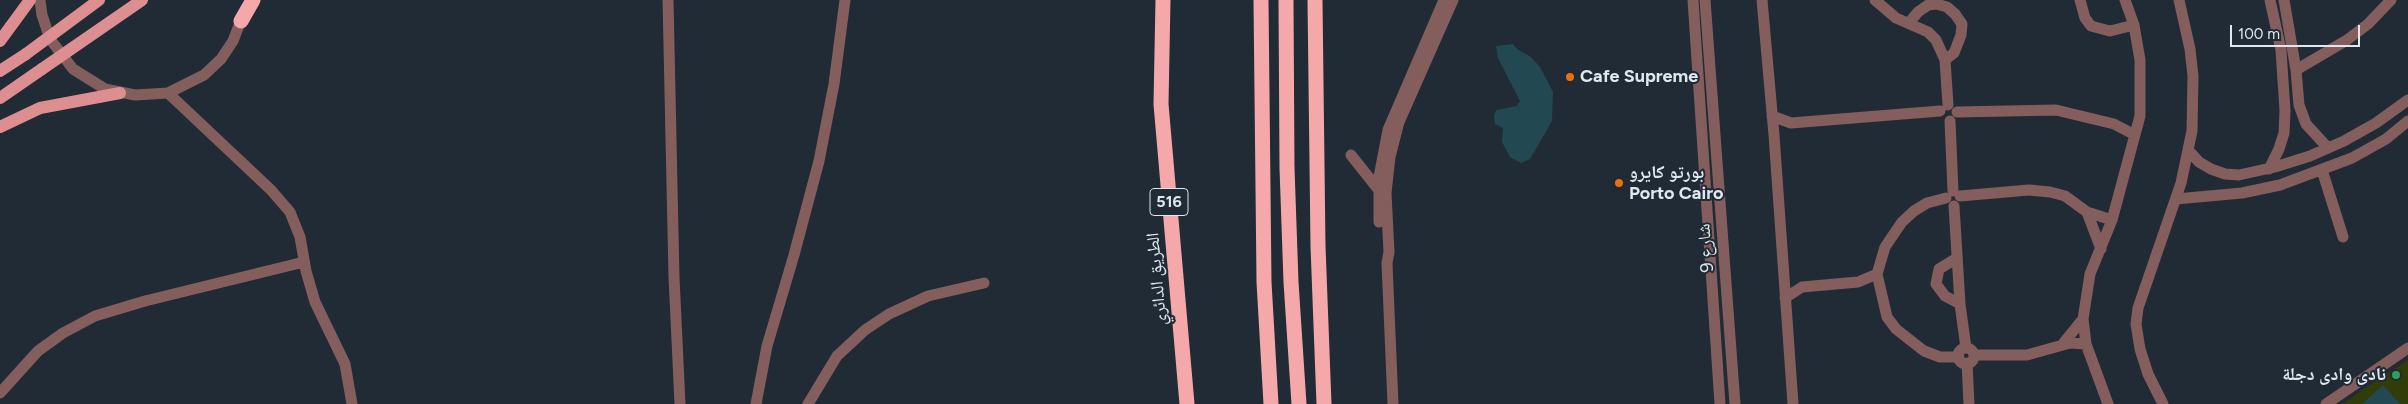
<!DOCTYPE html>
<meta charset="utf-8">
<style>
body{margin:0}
#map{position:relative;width:2408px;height:404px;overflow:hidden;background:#202b35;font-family:Figtree,sans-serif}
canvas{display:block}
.scale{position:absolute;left:2230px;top:25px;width:130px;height:22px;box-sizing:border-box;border:2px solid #e0e7ee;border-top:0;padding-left:6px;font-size:15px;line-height:18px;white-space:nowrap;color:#e0e7ee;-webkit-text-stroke:4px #202b35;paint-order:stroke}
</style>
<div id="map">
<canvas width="2408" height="404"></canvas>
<div class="scale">100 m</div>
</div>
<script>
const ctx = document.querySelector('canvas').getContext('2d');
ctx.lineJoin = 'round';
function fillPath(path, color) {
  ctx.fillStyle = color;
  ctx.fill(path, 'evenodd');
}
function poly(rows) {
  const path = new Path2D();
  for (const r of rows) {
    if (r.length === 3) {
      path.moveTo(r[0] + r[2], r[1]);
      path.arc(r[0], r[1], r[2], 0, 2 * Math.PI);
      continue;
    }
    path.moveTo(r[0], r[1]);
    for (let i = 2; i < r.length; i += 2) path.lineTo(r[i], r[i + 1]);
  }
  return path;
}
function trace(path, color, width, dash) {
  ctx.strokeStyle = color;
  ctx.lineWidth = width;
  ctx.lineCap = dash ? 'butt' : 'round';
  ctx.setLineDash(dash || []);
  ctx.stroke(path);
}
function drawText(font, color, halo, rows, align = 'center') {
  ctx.font = font + ' Figtree,"Noto Naskh Arabic",sans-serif';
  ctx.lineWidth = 4;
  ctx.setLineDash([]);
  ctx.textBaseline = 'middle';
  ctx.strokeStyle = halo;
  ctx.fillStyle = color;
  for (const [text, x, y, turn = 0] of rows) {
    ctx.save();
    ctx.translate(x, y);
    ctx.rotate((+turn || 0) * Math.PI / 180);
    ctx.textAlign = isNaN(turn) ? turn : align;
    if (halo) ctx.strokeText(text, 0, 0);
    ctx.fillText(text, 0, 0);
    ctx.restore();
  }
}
fillPath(poly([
 [2408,360,2408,404,2343,404,2362,390]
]), '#313c09');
fillPath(poly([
 [1513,44,1517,49,1531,57,1540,67,1553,92,1552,121,1530,159,1521,163,1510,157,1502,142,1503,128,1495,124,1494,116,1496,110,1517,106,1520,101,1498,58,1496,46],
 [2383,385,2400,404,2362,404]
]), '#224951');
trace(poly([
 [40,0,42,15,50,39,73,69,105,89,135,95,168,93,204,75,221,59,233,41,243,15],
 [668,0,674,277,680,404],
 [1693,0,1720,404],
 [1705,0,1735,404],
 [1762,0,1774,135,1793,404],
 [1875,0,1896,18,1928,32,1936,40,1945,60,1948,105],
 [2080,0,2085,18,2091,26,2110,31,2134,25],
 [2284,0,2296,70,2299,105,2306,124,2328,148],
 [1909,23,1918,12,1928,5,1936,4,1947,7,1955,14,1962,24,1961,35,1954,53,1945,60],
 [2296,70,2347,40,2368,24,2391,0],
 [168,93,271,190,290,212,300,237,306,271,315,302,345,364,352,404],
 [1957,112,2056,110,2114,124,2135,135],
 [1772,116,1791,123,1940,111],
 [1950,121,1953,191],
 [2189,151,2199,162,2211,169,2225,174,2239,175,2275,167,2310,156,2344,141,2376,123,2408,100],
 [1351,155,1378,189],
 [2269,169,2279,149,2284,133,2285,111,2281,50,2270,0],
 [2322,170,2343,237],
 [1960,196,2029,190,2050,192,2065,196,2087,212,2112,220],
 [1946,198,1927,203,1914,211,1902,222,1885,247,1877,274,1887,317,1896,329,1924,351,1940,357,1959,357],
 [2176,199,2242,193,2280,185,2352,158,2386,139,2408,121],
 [1954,206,1960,304,1966,348],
 [2087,212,2101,249],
 [1379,222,1379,177,1388,130,1444,0],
 [1957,258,1939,269,1936,284,1945,296,1960,304],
 [1785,298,1802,287,1858,282,1877,274],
 [2062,345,2083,319],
 [1966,356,8],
 [1974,355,2027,355,2070,343,2086,344],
 [1967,363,1969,404],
 [0,393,38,351,63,333,95,316,145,301,304,262],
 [756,404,767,346,794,255,819,161,834,84,845,0],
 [808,404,837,356,865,330,889,314,928,296,984,283],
 [1393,404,1387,263,1389,252,1386,193,1390,157,1399,122,1453,0],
 [2108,404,2086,344,2083,319,2090,274,2112,220,2140,116,2140,60,2134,25,2125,0],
 [2163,404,2148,374,2140,349,2136,324,2138,308,2181,183,2192,131,2193,76,2190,49,2179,0],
 [2326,404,2408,348]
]), '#845d5d', 11);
trace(poly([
 [0,41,30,0],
 [0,71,26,54],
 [0,98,42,69],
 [0,127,40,108,120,93]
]), '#dd8e90', 12);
trace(poly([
 [1163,0,1161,104,1187,404],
 [1261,0,1264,282,1271,404],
 [1286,0,1287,168,1291,282,1299,404],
 [1315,0,1318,246,1324,404],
 [241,21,253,0]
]), '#f5a8aa', 15);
trace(poly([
 [26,54,99,0],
 [42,69,142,0]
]), '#dd8e90', 12);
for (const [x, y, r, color] of [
 [1570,77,5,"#e8710a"],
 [1619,183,5,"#e8710a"],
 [2396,375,5,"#2e9e5b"]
]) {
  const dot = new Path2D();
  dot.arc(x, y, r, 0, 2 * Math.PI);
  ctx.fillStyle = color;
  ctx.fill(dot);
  trace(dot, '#202b35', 2);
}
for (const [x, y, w] of [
 [1169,202,38]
]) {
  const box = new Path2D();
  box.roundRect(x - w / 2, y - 13.5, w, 27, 4);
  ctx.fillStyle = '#202b35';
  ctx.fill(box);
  trace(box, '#e0e7ee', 1);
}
drawText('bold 16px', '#e0e7ee', null, [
 ["516",1169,202]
]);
drawText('bold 18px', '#e0e7ee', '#202b35', [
 ["Cafe Supreme",1580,77],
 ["بورتو كايرو",1629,173],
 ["Porto Cairo",1629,194],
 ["نادى وادى دجلة",2386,375,"right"]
], 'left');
drawText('18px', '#e0e7ee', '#202b35', [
 ["شارع 9",1706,248,-95],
 ["الطريق الدائري",1157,279,-95]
]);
</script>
